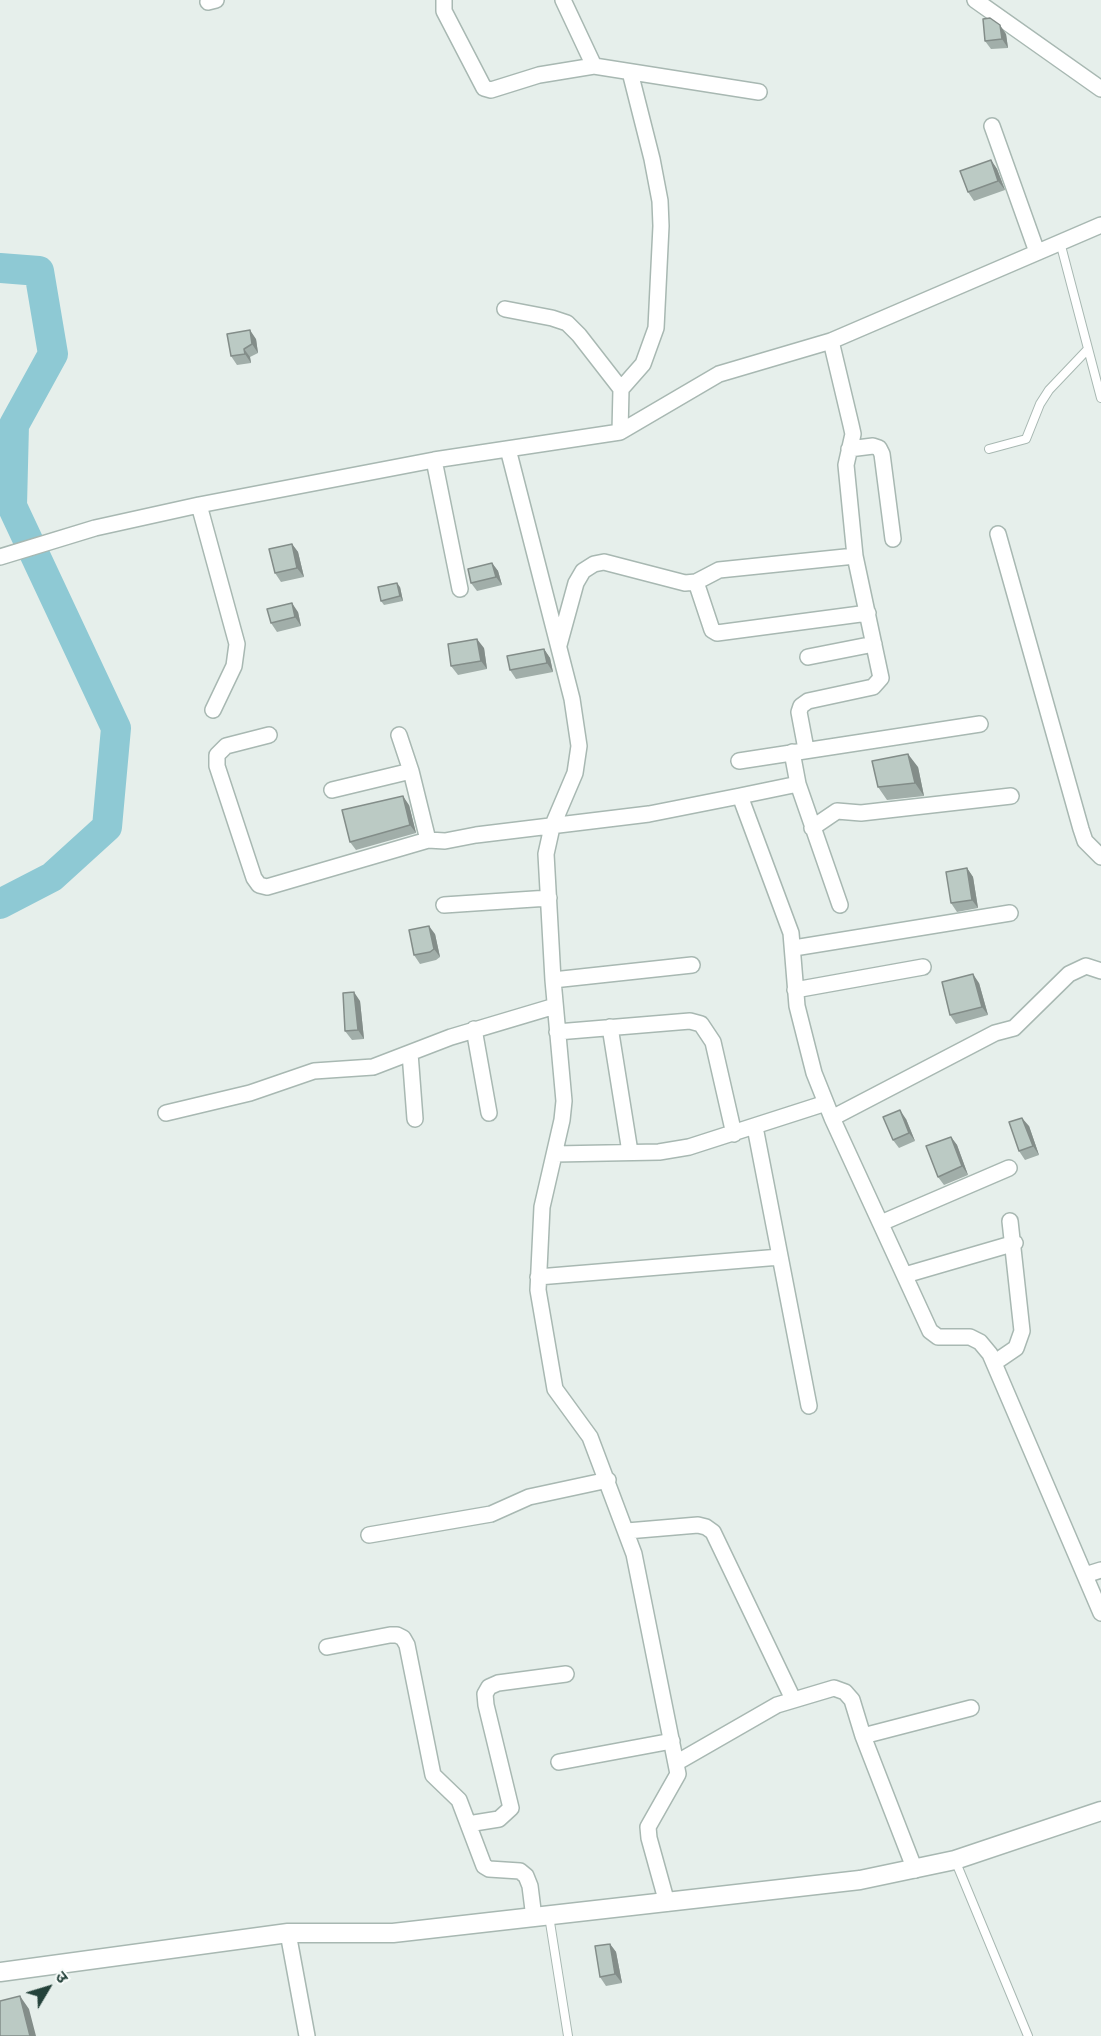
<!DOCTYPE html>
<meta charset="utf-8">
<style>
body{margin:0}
#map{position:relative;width:1101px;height:2036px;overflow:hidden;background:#e6efeb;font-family:Commissioner,"Noto Sans Devanagari",sans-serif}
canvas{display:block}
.north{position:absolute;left:18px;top:1958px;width:60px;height:60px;-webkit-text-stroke:4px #f7fbf9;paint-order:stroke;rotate:52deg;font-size:16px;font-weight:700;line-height:24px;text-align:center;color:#24423a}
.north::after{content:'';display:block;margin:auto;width:21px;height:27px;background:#24423a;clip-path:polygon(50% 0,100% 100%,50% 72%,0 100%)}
</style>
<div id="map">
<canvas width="1101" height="2036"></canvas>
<div class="north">उ</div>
</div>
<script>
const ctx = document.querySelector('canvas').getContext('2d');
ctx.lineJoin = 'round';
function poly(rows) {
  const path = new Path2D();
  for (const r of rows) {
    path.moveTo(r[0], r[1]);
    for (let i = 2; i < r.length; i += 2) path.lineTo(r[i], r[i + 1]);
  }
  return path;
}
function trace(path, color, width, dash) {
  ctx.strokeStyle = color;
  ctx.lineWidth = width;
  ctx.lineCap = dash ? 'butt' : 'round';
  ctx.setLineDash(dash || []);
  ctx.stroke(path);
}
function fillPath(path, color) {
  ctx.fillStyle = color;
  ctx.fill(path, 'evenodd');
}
trace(poly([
 [0,268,39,271,53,354,14,425,12,506,116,728,107,827,52,877,0,904]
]), '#8ec9d4', 30);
const service = poly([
 [1060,242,1101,398],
 [989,449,1026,439,1040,404,1049,390,1088,349],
 [955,1860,1028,2036],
 [549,1916,568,2036]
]);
const minor = poly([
 [444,0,444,11,484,88,491,90,539,75,594,66,759,92],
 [563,0,594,66],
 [975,0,1101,89],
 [208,2,216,0],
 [992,126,1037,252],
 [505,309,552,318,567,323,579,335,621,389],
 [620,432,621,389,643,364,656,328,661,226,660,201,652,159,630,72],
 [508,449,572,699,579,746,575,773,552,827,546,854,553,980,564,1101,562,1120,542,1207,538,1290,555,1389,590,1437,634,1554,678,1774,648,1827,649,1838,667,1903],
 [849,449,873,446,879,448,882,454,893,539],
 [434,460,460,589],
 [199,505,237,644,234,666,213,710],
 [998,534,1081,829,1085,841,1101,857],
 [0,557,95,528,199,505,434,460,620,432,719,374,831,341,1101,225],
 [696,582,712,630,717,633,868,613],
 [559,645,576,583,583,571,594,564,604,562,685,583,696,582,719,570,855,556],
 [808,657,874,644],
 [269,735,226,746,217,755,217,766,254,878,259,885,267,887,428,840,445,841,476,835,649,814,740,796,791,933,797,1006,814,1073,832,1118,930,1331,938,1337,970,1337,980,1342,990,1354,1101,1613],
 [399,735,411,771,428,840],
 [806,749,799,712,801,706,808,701,873,687,881,678,855,556,846,465,853,434,851,425,831,341],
 [792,752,798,784],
 [739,761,980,724],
 [332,790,411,771],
 [740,796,798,784,840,905],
 [812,828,837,811,861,813,1011,796],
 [444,905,549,898],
 [794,948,1010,913],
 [553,980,692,965],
 [795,990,923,967],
 [610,1027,630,1152],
 [474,1029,489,1113],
 [557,1032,690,1021,701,1024,713,1042,734,1134],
 [410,1053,415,1119],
 [166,1113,250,1093,314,1071,373,1067,451,1037,555,1006],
 [832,1118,995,1033,1014,1028,1069,974,1086,966,1101,971],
 [755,1127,809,1406],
 [555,1154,659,1152,689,1147,826,1103],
 [881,1223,1009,1168],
 [905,1275,1015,1243],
 [538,1277,780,1257],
 [994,1363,1016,1348,1022,1331,1010,1221],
 [627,1531,698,1525,706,1527,713,1532,793,1699],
 [369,1535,491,1514,529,1497,608,1480],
 [1085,1575,1101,1570],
 [327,1647,390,1635,397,1635,403,1638,407,1645,433,1775,459,1800,484,1866,489,1869,520,1871,526,1876,530,1886,534,1918],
 [863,1736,971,1708],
 [559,1762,672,1741],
 [676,1763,777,1705,834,1688,845,1692,852,1700,863,1736,915,1870],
 [468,1824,499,1819,511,1808,486,1705,485,1694,489,1687,498,1683,566,1674],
 [288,1933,307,2036]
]);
const tertiary = poly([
 [0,1972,288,1933,393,1933,860,1880,955,1860,1101,1811]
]);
trace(service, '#a8b8b2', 10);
trace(minor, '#a8b8b2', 18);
trace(tertiary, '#a8b8b2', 21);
trace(service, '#fff', 8);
trace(minor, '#fff', 15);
trace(tertiary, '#fff', 18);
fillPath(poly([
 [1006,34,1008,48,991,49,985,41],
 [991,160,997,169,1005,190,974,201,968,192],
 [256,339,258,353,250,357,251,363,237,365,231,356],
 [292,544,298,552,304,577,281,582,275,573],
 [492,563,498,571,502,585,477,591,471,583],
 [400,587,403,601,384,605,381,601],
 [298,612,301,626,277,632,271,623],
 [484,648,487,669,458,675,451,666],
 [544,649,550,658,553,672,516,679,510,670],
 [918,767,924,796,887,800,878,787],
 [409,805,416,833,356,850,350,842],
 [967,868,973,877,978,908,957,912,951,903],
 [435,934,440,957,436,960,420,964,414,955],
 [979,983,988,1015,956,1024,950,1015],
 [360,1001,364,1039,352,1040,345,1031],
 [906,1119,915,1141,899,1148,893,1140],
 [1029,1126,1039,1155,1025,1160,1019,1151],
 [951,1137,957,1145,968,1175,944,1185,938,1177],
 [610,1944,616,1952,622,1983,606,1986,600,1977]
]), '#a1aea9');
fillPath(poly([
 [1000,25,1006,34,1008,48,1002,39],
 [991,160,997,169,1005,190,998,181],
 [250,330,256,339,258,353,252,344],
 [244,349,250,357,251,363,245,354],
 [292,544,298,552,304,577,297,568],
 [492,563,498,571,502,585,496,577],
 [397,583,400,587,403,601,400,596],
 [292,603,298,612,301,626,295,617],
 [477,639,484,648,487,669,481,661],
 [544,649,550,658,553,672,547,663],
 [908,754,918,767,924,796,915,783],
 [403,796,409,805,416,833,410,825],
 [967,868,973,877,978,908,972,900],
 [429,926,435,934,440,957,434,949],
 [973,974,979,983,988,1015,982,1007],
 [354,992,360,1001,364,1039,358,1030],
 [900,1110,906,1119,915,1141,909,1133],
 [1022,1118,1029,1126,1039,1155,1033,1146],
 [951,1137,957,1145,968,1175,962,1166],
 [610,1944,616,1952,622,1983,615,1974],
 [20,1996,29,2009,36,2036,30,2036]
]), '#838d89');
const building = poly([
 [990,18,1000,25,1002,39,985,41,983,19,990,18],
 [991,160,998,181,968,192,960,171,991,160],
 [250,330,252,344,244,349,245,354,231,356,227,334,250,330],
 [292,544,297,568,275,573,269,549,292,544],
 [492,563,496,577,471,583,468,569,492,563],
 [397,583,400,596,381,601,378,587,397,583],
 [292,603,295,617,271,623,267,609,292,603],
 [477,639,481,661,451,666,448,644,477,639],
 [544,649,547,663,510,670,507,656,544,649],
 [908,754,915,783,878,787,872,761,908,754],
 [403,796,410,825,350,842,342,810,403,796],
 [967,868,972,900,951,903,946,872,967,868],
 [429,926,434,949,430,952,414,955,409,930,429,926],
 [973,974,982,1007,950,1015,942,982,973,974],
 [354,992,358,1030,345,1031,343,993,354,992],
 [900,1110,909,1133,893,1140,883,1117,900,1110],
 [1022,1118,1033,1146,1019,1151,1009,1122,1022,1118],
 [951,1137,962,1166,938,1177,926,1146,951,1137],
 [610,1944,615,1974,600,1977,595,1946,610,1944],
 [20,1996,30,2036,0,2036,0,2001,20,1996]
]);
fillPath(building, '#bbcac4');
trace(building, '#838d89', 1.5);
</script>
